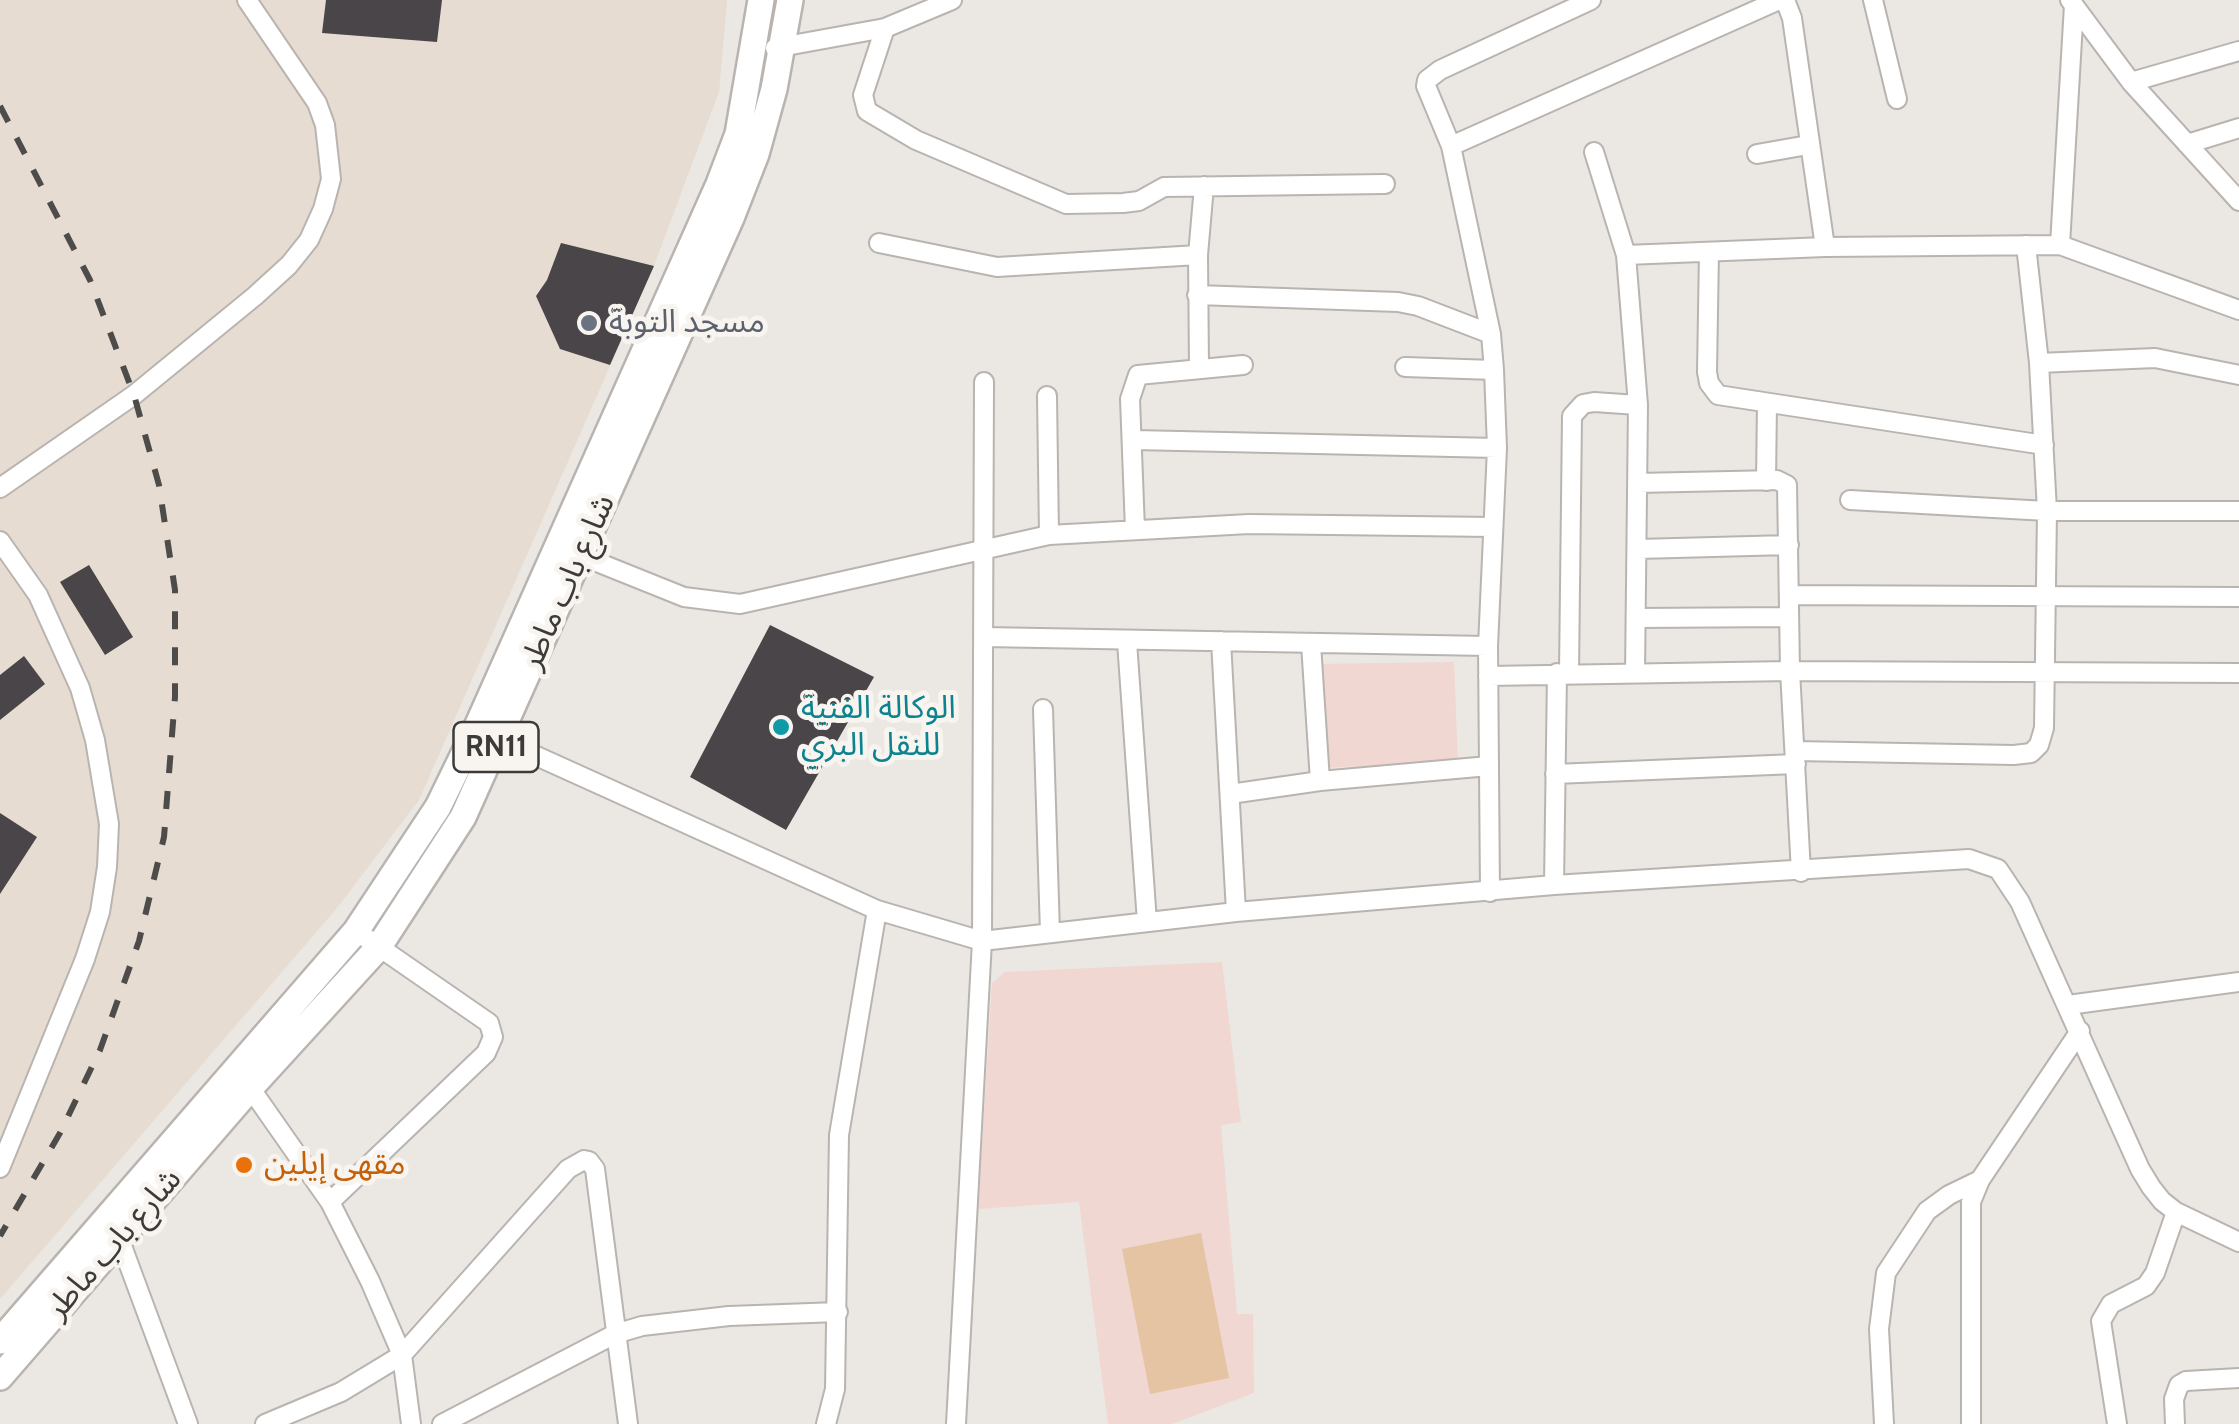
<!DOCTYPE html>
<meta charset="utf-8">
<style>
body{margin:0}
canvas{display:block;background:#ebe7e2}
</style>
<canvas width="2239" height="1424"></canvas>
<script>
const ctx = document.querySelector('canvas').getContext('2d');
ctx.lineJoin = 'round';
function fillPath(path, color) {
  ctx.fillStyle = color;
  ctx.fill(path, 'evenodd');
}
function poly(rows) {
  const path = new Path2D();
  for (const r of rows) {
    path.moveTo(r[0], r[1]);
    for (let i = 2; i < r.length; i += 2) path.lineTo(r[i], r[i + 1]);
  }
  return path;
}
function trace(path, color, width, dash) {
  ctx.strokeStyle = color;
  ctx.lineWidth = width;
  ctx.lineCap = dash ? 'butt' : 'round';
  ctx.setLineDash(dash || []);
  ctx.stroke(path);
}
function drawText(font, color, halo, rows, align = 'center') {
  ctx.font = font + ' Cabin,"Noto Sans Arabic",sans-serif';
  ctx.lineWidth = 10;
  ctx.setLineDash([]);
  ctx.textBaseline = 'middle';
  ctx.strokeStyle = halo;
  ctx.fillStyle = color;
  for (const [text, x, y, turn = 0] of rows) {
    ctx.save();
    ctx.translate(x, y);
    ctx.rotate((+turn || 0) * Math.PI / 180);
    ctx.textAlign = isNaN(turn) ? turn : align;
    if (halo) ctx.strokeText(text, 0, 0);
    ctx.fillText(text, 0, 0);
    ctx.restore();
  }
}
fillPath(poly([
 [0,0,727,0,719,92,654,266,419,800,337,908,0,1299]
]), '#e6dcd1');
fillPath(poly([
 [1454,662,1458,763,1314,768,1318,664],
 [1222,962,1241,1122,1221,1125,1237,1314,1253,1314,1254,1393,1172,1424,1108,1424,1079,1202,978,1209,992,983,1005,972]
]), '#f1d7d1');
fillPath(poly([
 [1201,1233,1229,1378,1150,1394,1122,1249]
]), '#e4c4a2');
fillPath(poly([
 [326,0,442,0,437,42,322,33],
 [561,243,654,266,610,365,560,349,536,296,547,280],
 [89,565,133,637,105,655,60,582],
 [770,625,874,677,786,830,690,777],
 [24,656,45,684,0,720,0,675],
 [0,813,37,837,0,894]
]), '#494549');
const street = poly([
 [1785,0,1792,18,1825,247],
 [1873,0,1897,99],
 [2070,0,2131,82,2239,201],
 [885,28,863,95,867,111,916,140,1066,204,1123,203,1139,201,1164,187,1385,184],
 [775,48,885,28,952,0],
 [2131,82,2239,51],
 [2187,144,2239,128],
 [1451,146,1779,0],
 [1594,152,1626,255,1638,405,1635,673],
 [1757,154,1808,145],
 [879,243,997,267,1198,255],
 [2060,245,2074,5],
 [1709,252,1707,372,1709,383,1718,395,2044,445],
 [1626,255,1825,247,2060,245,2239,310],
 [1197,295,1398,302,1418,306,1491,334],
 [2039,363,2155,358,2239,375],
 [1199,367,1198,255,1204,186],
 [1405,367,1494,370],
 [1047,396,1049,535],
 [1134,440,1497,448],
 [1766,481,1767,403],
 [1637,483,1777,480,1787,485,1790,671,1801,872],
 [0,488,134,395,255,296,289,265,309,240,323,209,331,179,325,125,317,103,247,0],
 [1850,500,2047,511,2239,511],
 [1135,530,1130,399,1138,375,1243,365],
 [0,541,38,595,80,688,95,740,109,824,107,867,100,912,85,959,0,1168],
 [1638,549,1789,545],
 [572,552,684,597,740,604,1049,535,1249,524,1493,527],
 [1789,595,2239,597],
 [1637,618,1789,617],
 [984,637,1488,646],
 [1221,641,1236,912],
 [1127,642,1147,922],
 [1311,644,1320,781],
 [1569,673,1572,416,1583,404,1594,402,1638,405],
 [1488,676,1790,671,2239,673],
 [1043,709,1050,933],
 [490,735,877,910,982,941,1236,912,1554,885,1969,859,1998,869,2020,902,2140,1169,2151,1187,2162,1201,2176,1212,2239,1242],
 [1795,751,2014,755,2031,753,2039,745,2044,728,2047,511,2039,363,2026,245],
 [1555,774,1796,764],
 [1230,794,1320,781,1489,766],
 [1554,885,1557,673],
 [1490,892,1488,646,1497,448,1494,370,1491,334,1451,146,1426,86,1427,80,1440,70,1591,0],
 [2068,1005,2239,982],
 [244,1079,330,1202,370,1281,402,1355,411,1424],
 [330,1202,486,1053,493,1037,489,1023,356,931],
 [119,1238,188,1424],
 [265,1424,341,1392,402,1355,568,1169,584,1160,589,1161,595,1169,628,1424],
 [442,1424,615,1334,642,1326,729,1316,838,1312],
 [826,1424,835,1389,839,1135,877,910],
 [956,1424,982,941,984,382],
 [1884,1424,1879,1329,1886,1273,1927,1211,1949,1195,1980,1180],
 [1971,1424,1971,1202,1980,1180,2080,1031],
 [2117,1424,2101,1321,2111,1304,2146,1286,2155,1273,2176,1212],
 [2175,1424,2174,1399,2179,1385,2186,1381,2239,1378]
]);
const primary = poly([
 [0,1341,356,931,438,807,476,729,719,184,738,134,761,0],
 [0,1377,252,1086,378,948,463,817,731,218,756,154,774,89,790,0]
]);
trace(street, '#b9b4b0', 22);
trace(primary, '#b9b4b0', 30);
trace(street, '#fff', 18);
trace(primary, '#fff', 25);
trace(poly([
 [0,106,90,280,134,395,159,485,175,590,175,697,164,837,139,941,100,1050,60,1133,0,1236]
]), '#4e4c4a', 6, [18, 18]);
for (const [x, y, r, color] of [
 [589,323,10,"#6b7280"],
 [781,727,10,"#0f9aa8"],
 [244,1165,10,"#e8710a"]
]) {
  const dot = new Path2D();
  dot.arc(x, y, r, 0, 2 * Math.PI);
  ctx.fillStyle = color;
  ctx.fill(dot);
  trace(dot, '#f8f4ef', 4);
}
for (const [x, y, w] of [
 [496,747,85]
]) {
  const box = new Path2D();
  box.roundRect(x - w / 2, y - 25, w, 50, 8);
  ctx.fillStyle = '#f8f4ef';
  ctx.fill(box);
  trace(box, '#3c3b39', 2.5);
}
drawText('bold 30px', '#3c3b39', null, [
 ["RN11",496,747]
]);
drawText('32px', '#5b616d', '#f8f4ef', [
 ["مسجد التوبة",609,323]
], 'left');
drawText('32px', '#3c3b39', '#f8f4ef', [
 ["شارع باب ماطر",568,582,-66],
 ["شارع باب ماطر",114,1244,-49]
]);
drawText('32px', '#0d838f', '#f8f4ef', [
 ["الوكالة الفنية",801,709],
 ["للنقل البري",801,746]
], 'left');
drawText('32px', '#c56008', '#f8f4ef', [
 ["مقهى إيلين",264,1165]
], 'left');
</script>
